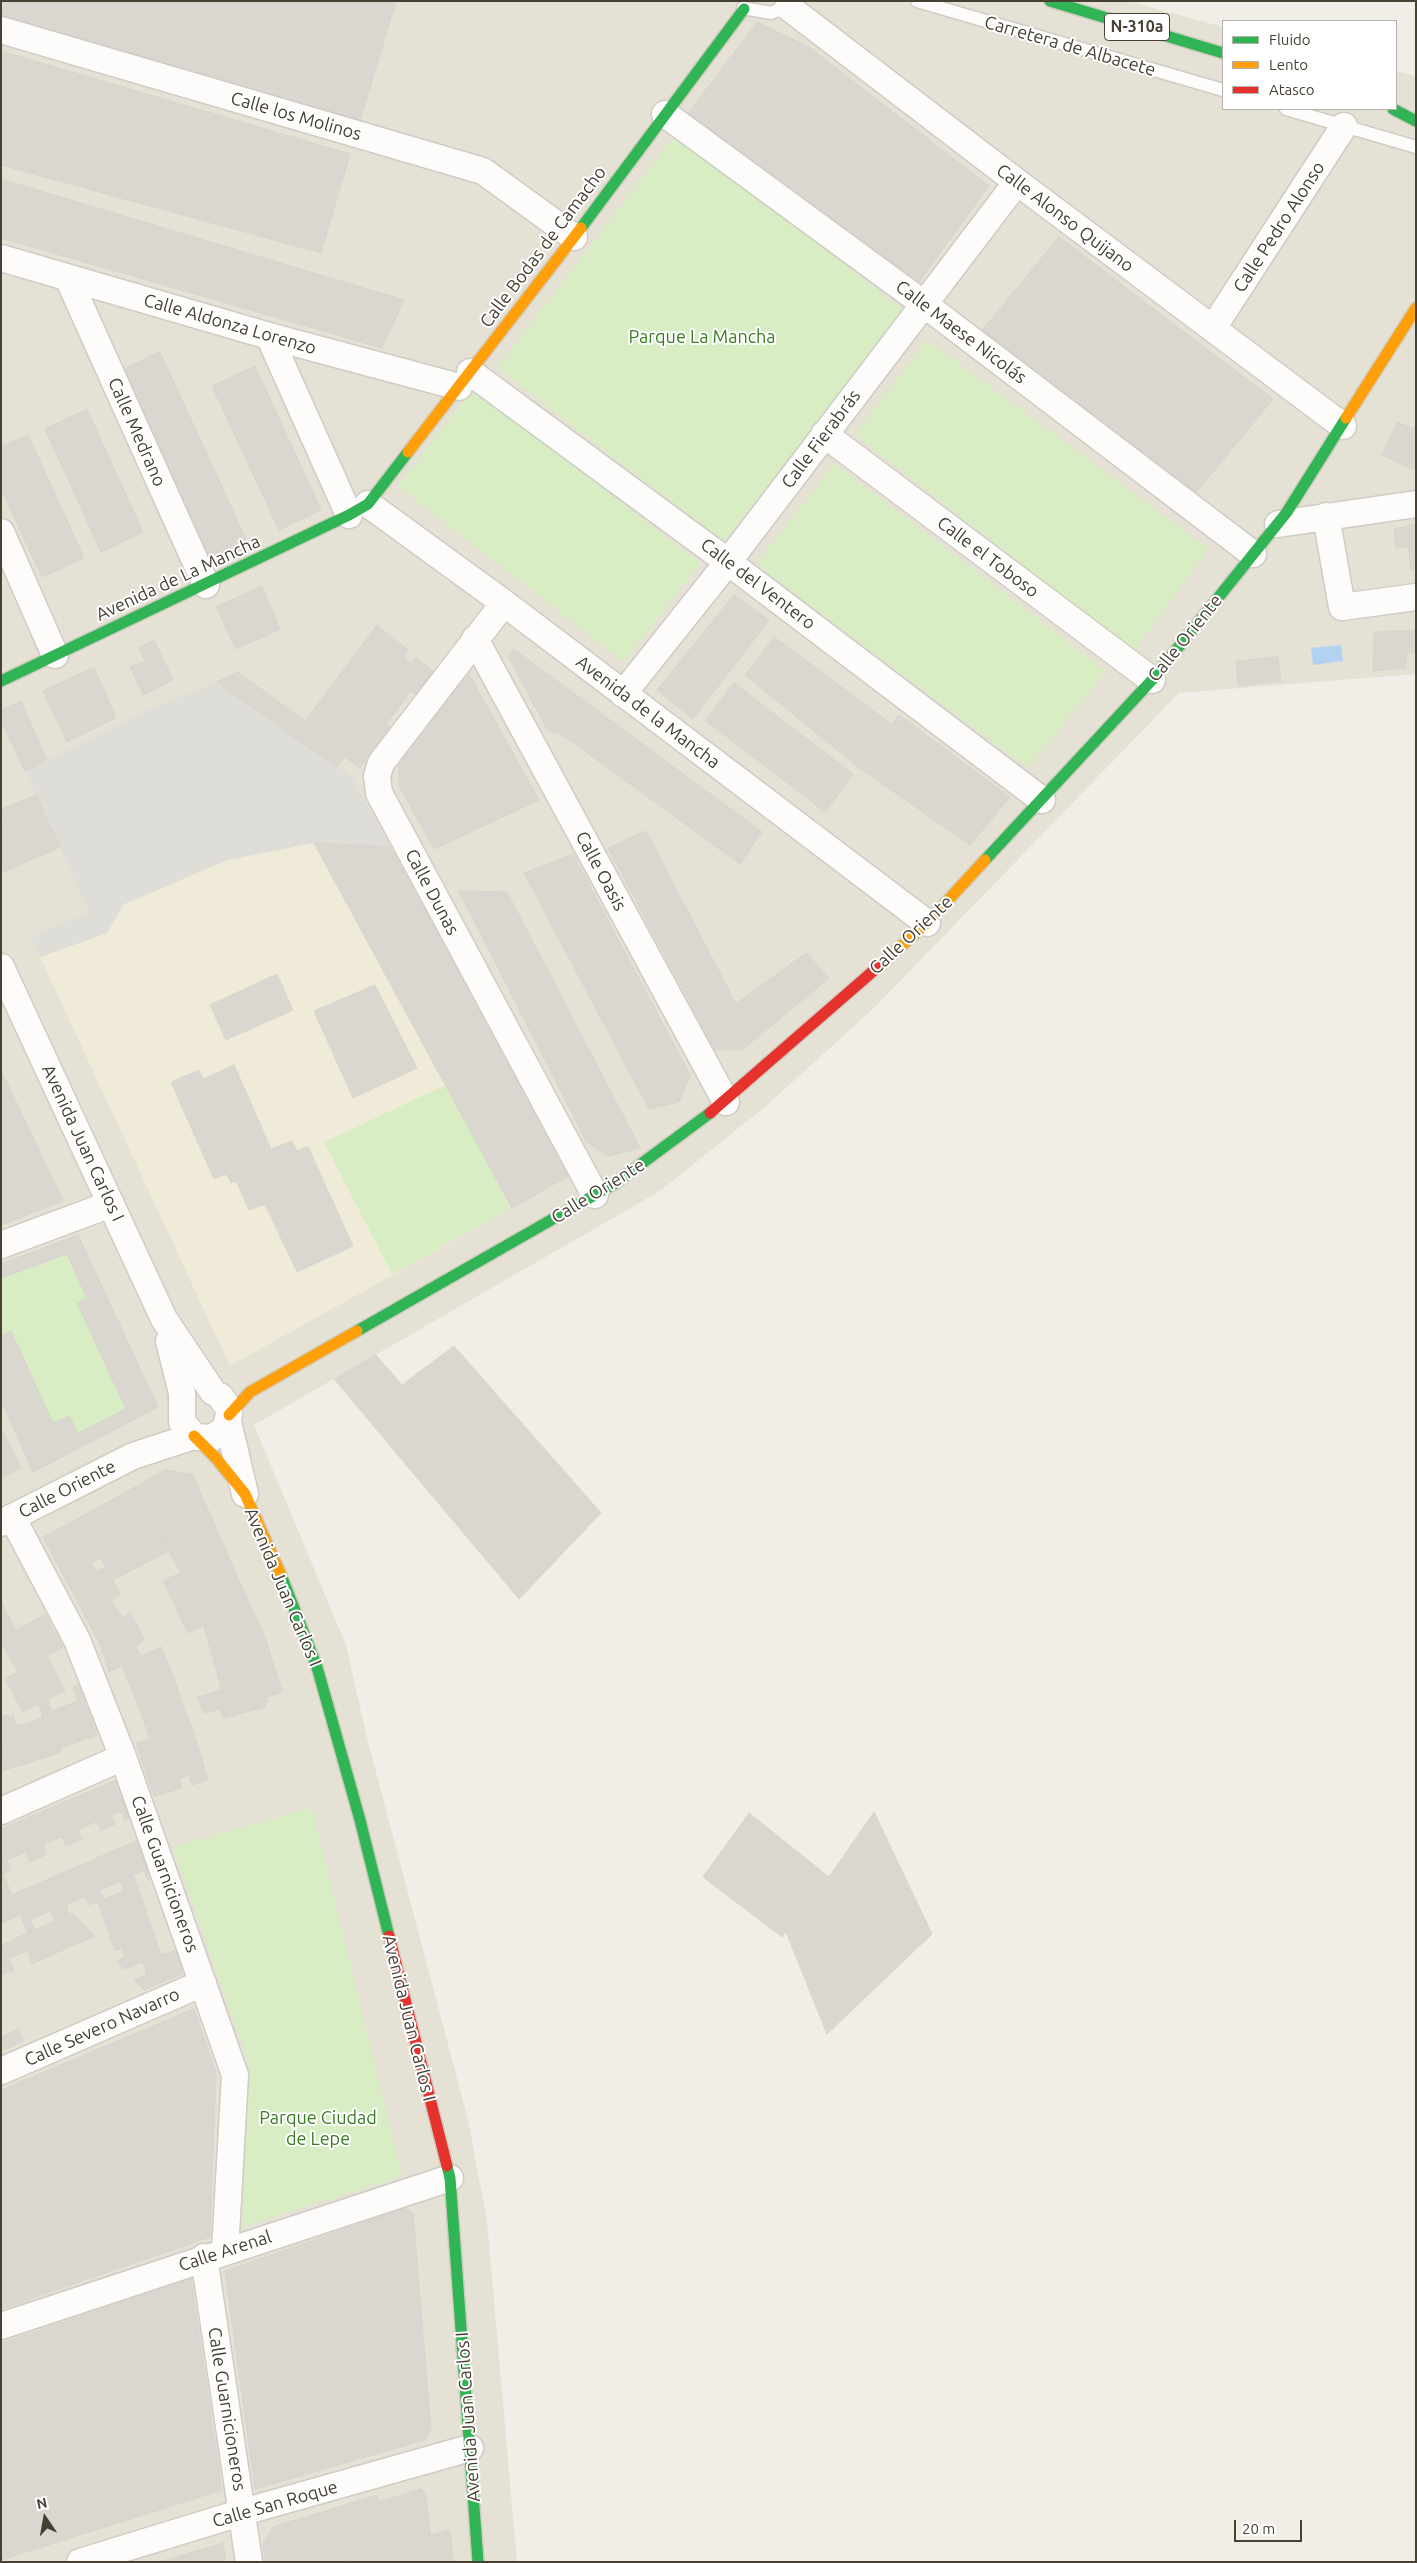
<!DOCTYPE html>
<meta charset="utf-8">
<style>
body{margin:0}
#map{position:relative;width:1417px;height:2563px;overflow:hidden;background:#f0eee7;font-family:Ubuntu,sans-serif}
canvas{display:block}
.frame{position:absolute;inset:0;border:2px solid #464133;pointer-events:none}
.legend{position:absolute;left:1222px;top:20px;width:175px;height:90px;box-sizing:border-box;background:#fff;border:1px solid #b5b3ad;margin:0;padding:6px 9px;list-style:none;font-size:15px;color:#464133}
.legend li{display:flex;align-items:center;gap:10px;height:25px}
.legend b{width:25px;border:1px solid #b5b3ad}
.north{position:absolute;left:20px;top:2493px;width:50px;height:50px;-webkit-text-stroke:4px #fff;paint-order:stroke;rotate:348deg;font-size:14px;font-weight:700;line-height:20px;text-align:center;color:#464133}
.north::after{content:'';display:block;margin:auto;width:18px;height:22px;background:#464133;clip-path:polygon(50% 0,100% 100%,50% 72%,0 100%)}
.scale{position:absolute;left:1234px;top:2520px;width:68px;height:22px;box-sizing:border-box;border:2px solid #464133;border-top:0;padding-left:6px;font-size:15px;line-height:18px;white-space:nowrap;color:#464133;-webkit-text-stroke:4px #fff;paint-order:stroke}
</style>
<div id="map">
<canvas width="1417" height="2563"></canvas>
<div class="frame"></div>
<ul class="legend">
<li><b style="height:6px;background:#30b455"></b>Fluido</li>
<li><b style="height:6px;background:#ff9f0a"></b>Lento</li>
<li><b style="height:6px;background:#e5322d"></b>Atasco</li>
</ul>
<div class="north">N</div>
<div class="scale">20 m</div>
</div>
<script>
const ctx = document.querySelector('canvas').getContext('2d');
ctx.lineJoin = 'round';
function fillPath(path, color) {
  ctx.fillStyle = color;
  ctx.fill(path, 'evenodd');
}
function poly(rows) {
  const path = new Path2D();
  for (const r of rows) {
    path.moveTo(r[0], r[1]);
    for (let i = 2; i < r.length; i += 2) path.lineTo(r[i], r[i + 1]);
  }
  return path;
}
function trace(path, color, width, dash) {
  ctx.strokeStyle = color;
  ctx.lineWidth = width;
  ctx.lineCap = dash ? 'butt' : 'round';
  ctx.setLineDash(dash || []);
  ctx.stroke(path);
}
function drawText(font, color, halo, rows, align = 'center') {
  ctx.font = font + ' Ubuntu,sans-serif';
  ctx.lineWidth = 4;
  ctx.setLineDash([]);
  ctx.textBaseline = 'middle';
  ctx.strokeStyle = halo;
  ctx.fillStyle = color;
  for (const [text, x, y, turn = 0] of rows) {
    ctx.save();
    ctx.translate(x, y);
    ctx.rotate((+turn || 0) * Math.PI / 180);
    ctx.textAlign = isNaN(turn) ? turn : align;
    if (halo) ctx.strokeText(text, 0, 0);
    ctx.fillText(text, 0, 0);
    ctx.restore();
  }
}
fillPath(poly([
 [1,1,1128,1,1223,27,1223,109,1396,109,1396,71,1416,76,1416,674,1179,693,874,1008,766,1106,660,1191,254,1425,346,1645,366,1734,468,2120,487,2221,517,2562,1,2562]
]), '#e5e1d4');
fillPath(poly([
 [314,843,512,1208,230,1366,40,957,106,933,124,904,180,881,195,872,227,860]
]), '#efebd8');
fillPath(poly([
 [676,134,905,312,724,541,497,368],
 [927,340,1208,549,1134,651,855,435],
 [473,389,700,563,624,662,398,486],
 [835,464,1106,671,1028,768,756,564],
 [446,1085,512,1208,392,1274,324,1142],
 [67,1254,87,1298,77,1304,126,1409,78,1433,53,1423,11,1331,1,1336,1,1278],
 [312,1808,402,2176,242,2227,250,2066,173,1847]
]), '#d9edc4');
fillPath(poly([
 [217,682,352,777,390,847,314,843,227,860,124,904,107,933,40,957,31,937,89,912,25,771,150,709]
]), '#dfddd7');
fillPath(poly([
 [1341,645,1343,661,1313,665,1311,648]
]), '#b3d2f2');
const building = poly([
 [1,1,396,1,356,134,1,15,1,1],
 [757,22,809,47,989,186,916,286,686,116,757,22],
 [1,51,350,154,321,253,1,165,1,51],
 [1,179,404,300,382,348,1,238,1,179],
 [1059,237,1273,399,1187,504,979,334,1059,237],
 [160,352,249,546,207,565,117,372,160,352],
 [255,366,321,510,279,530,212,386,255,366],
 [87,409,143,532,101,552,45,429,87,409],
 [1397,422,1414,429,1416,424,1416,464,1413,470,1382,455,1397,422],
 [28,435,84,558,42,577,1,489,1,447,28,435],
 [1416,524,1416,569,1411,570,1408,546,1396,548,1394,529,1416,524],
 [262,586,280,629,236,649,216,607,262,586],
 [734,595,769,620,693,719,657,690,734,595],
 [377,625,408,650,404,657,411,663,416,657,434,672,417,695,411,691,386,724,391,727,360,768,345,757,336,767,217,682,238,672,305,721,377,625],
 [1416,630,1416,652,1406,653,1406,668,1373,671,1374,632,1416,630],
 [774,637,893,725,858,767,745,675,774,637],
 [154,640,173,680,143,695,130,667,145,661,139,648,154,640],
 [514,649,762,832,740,864,561,734,548,731,508,656,514,649],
 [1278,657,1281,681,1238,686,1236,661,1278,657],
 [94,667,116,718,67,742,43,691,94,667],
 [469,674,539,800,434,849,399,786,399,766,411,746,469,674],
 [734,683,853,774,825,812,705,720,734,683],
 [21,701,47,760,25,771,1,721,1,710,21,701],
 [899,715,1010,797,970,845,858,767,899,715],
 [36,795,60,847,3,872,1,809,36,795],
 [646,831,736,1004,806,953,829,978,742,1050,715,1050,608,848,646,831],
 [314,843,390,847,572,1174,512,1208,314,843],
 [573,854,690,1075,679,1102,649,1109,524,873,573,854],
 [459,891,507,892,640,1148,607,1156,586,1141,459,891],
 [277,974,293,1010,226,1040,210,1005,277,974],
 [375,985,417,1068,353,1098,314,1011,375,985],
 [234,1065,271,1149,292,1141,297,1151,308,1147,353,1246,297,1272,265,1204,249,1210,236,1181,231,1183,226,1174,214,1179,171,1082,199,1070,203,1079,234,1065],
 [1,1070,63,1201,1,1225,1,1070],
 [78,1235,158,1407,33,1472,1,1400,1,1336,11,1331,53,1423,69,1416,78,1433,126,1409,77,1303,87,1298,67,1254,1,1278,1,1264,78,1235],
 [454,1346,601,1513,519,1599,334,1379,376,1355,402,1385,454,1346],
 [1,1428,21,1468,1,1478,1,1428],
 [165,1470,193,1475,200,1492,150,1516,135,1487,165,1470],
 [135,1487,169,1551,113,1580,79,1518,135,1487],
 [200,1492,213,1521,165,1544,150,1516,200,1492],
 [79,1518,101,1558,91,1563,96,1572,106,1567,120,1594,111,1600,122,1618,130,1613,145,1640,136,1646,141,1656,109,1672,101,1646,43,1537,79,1518],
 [213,1521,226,1551,181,1573,165,1544,213,1521],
 [226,1551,250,1605,188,1633,163,1581,226,1551],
 [1,1602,16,1630,45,1615,63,1647,18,1672,1,1641,1,1602],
 [250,1605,266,1640,277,1675,222,1691,204,1626,250,1605],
 [161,1647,170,1668,129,1684,122,1665,161,1647],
 [47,1656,56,1673,15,1697,5,1679,47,1656],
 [170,1668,177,1687,137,1702,129,1684,170,1668],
 [56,1673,65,1691,23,1712,15,1697,56,1673],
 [277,1675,282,1692,267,1697,268,1702,264,1702,266,1707,223,1718,221,1709,204,1713,198,1697,277,1675],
 [78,1684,97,1735,78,1742,65,1706,78,1701,73,1687,78,1684],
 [177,1687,183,1707,144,1722,137,1702,177,1687],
 [48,1701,52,1711,65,1706,78,1742,60,1748,44,1703,48,1701],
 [44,1703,61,1752,43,1758,30,1722,43,1717,39,1705,44,1703],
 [183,1707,192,1727,150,1739,144,1722,183,1707],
 [8,1715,25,1764,8,1769,1,1750,1,1717,8,1715],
 [13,1716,17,1726,30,1722,43,1758,25,1764,9,1717,13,1716],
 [192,1727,208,1780,192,1785,189,1775,179,1779,182,1788,154,1796,136,1743,192,1727],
 [1,1750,8,1769,1,1772,1,1750],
 [116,1780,130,1818,125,1821,122,1811,111,1815,115,1825,101,1831,97,1821,78,1830,82,1839,66,1846,62,1837,43,1844,47,1854,30,1862,26,1852,7,1860,11,1870,3,1874,12,1895,138,1840,152,1878,148,1880,144,1870,133,1875,137,1885,124,1891,120,1881,100,1890,104,1899,89,1905,85,1896,66,1905,69,1914,54,1920,50,1911,31,1920,34,1929,28,1933,20,1915,2,1923,1,1829,116,1780],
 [874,1812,932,1934,827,2034,786,1932,782,1937,703,1877,749,1813,829,1877,874,1812],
 [137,1885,161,1955,177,1950,183,1969,181,1974,144,1990,134,1980,147,1975,143,1962,124,1969,117,1961,125,1957,122,1948,115,1951,98,1902,137,1885],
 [73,1913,94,1936,32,1964,23,1935,73,1913],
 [23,1935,28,1951,9,1958,14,1970,1,1975,1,1945,23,1935],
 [194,2009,216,2072,210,2237,1,2309,1,2090,194,2009],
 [19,2029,23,2041,1,2051,1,2037,19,2029],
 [406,2208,413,2213,431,2431,425,2440,255,2489,225,2271,406,2208],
 [191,2279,222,2490,1,2560,1,2343,191,2279],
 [421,2489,426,2494,430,2535,342,2562,265,2562,263,2543,273,2527,377,2495,378,2502,421,2489],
 [450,2530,453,2562,342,2562,430,2535,450,2530],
 [223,2543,226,2562,159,2562,223,2543]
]);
fillPath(building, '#d9d7d0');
trace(building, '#d8d5cd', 1);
const lane = poly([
 [917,1,1223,90],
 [743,8,771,13,790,5],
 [1286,109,1416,147]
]);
const street = poly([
 [788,7,1017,182,1343,426],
 [1,30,483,171,574,237],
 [665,114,924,304,1253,554],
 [1,258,269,336,459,387],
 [68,278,206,585],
 [1213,328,1344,126],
 [269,336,349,515],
 [470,372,728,562,1042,800],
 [824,434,1152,680],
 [368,504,504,603,927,923],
 [1326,516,1342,607,1416,597],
 [1278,524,1416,504],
 [1,532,55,655],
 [504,603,381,763,377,776,379,793,595,1195],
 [475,639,726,1102],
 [623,694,728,562,1017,182],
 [1,967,164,1319,213,1392],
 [1,1245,111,1204],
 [169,1341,182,1393,182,1422,194,1436],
 [228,1422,245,1494],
 [196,1437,212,1438,225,1429,229,1415,228,1407,220,1396],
 [12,1517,77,1640,123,1757,235,2075,225,2251],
 [1,1523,133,1456,194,1436],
 [1,1811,123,1757],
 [1,2071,203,1983],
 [204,2257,249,2562],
 [1,2326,450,2178],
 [80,2562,243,2512,470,2448]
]);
const fast = poly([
 [1050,1,1223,53],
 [1393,109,1416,121],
 [581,228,744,9],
 [1,681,349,515,368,504,408,452],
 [985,860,1152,680,1287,512,1346,418],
 [357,1331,614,1184,710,1113],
 [281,1575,317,1667,360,1820,389,1936],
 [447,2166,450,2178,478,2562]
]);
const slow = poly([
 [1346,418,1416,308],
 [408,452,581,228],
 [879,966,927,923,985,860],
 [229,1415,250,1392,357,1331],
 [194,1436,216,1458,245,1494,281,1575]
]);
const jam = poly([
 [710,1113,879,966],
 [389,1936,447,2166]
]);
trace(lane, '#ceccc5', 15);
trace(street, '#ceccc5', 29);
trace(fast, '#d0ccbd', 14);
trace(slow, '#d0ccbd', 14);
trace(jam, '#d0ccbd', 14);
trace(lane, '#fdfcfb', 12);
trace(street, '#fdfcfb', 26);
trace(fast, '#30b455', 11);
trace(slow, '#ff9f0a', 11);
trace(jam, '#e5322d', 11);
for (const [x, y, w] of [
 [1137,27,65]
]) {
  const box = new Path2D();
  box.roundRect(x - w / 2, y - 13.5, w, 27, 4);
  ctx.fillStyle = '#fff';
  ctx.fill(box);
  trace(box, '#464133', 1);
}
drawText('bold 16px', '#464133', null, [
 ["N-310a",1137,27]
]);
drawText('18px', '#464133', '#fff', [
 ["Carretera de Albacete",1070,46,16],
 ["Calle los Molinos",296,116,16],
 ["Calle Alonso Quijano",1065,218,37],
 ["Calle Pedro Alonso",1279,227,-57],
 ["Calle Bodas de Camacho",543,247,-53],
 ["Calle Aldonza Lorenzo",230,324,16],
 ["Calle Maese Nicolás",961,332,37],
 ["Calle Medrano",137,432,66],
 ["Calle Fierabrás",821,439,-53],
 ["Calle el Toboso",988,557,37],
 ["Avenida de La Mancha",178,578,-25],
 ["Calle del Ventero",758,584,37],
 ["Calle Oriente",1185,638,-51],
 ["Avenida de la Mancha",648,712,37],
 ["Calle Oasis",601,871,62],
 ["Calle Dunas",432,892,62],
 ["Calle Oriente",911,935,-43],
 ["Avenida Juan Carlos I",83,1143,65],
 ["Calle Oriente",598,1191,-32],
 ["Calle Oriente",67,1489,-27],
 ["Avenida Juan Carlos I",283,1587,67],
 ["Calle Guarnicioneros",165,1874,70],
 ["Avenida Juan Carlos I",409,2018,76],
 ["Calle Severo Navarro",102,2027,-24],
 ["Calle Arenal",225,2251,-18],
 ["Calle Guarnicioneros",227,2409,81],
 ["Avenida Juan Carlos I",468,2417,-94],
 ["Calle San Roque",275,2504,-16]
]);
drawText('18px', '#3a7d21', '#fff', [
 ["Parque La Mancha",702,337],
 ["Parque Ciudad",318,2118],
 ["de Lepe",318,2139]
]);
</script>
